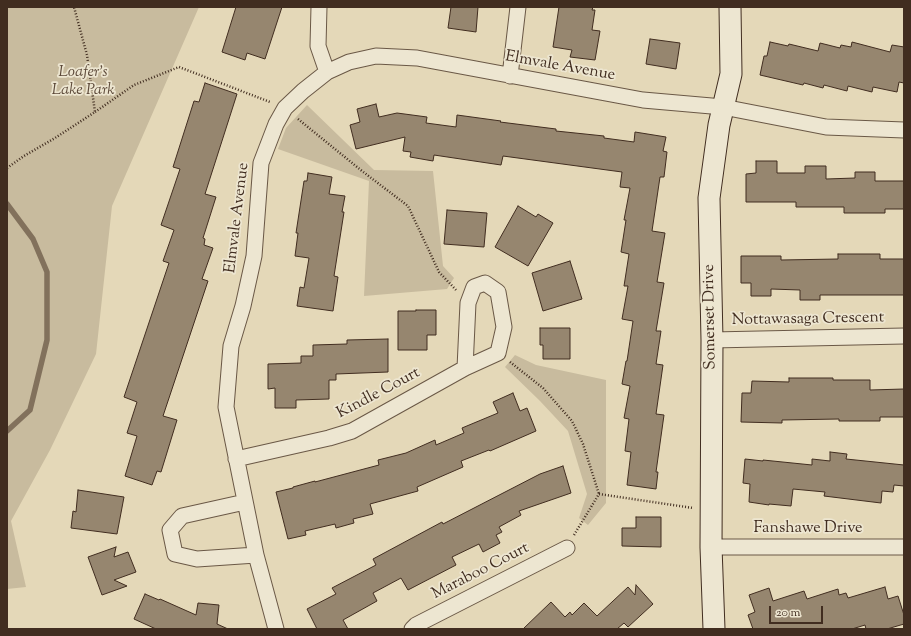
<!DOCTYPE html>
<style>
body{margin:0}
#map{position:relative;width:911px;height:636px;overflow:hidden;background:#e4d8b8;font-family:"Sorts Mill Goudy",serif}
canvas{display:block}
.frame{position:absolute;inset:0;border:8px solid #412d20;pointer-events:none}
.scale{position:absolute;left:769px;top:606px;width:54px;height:18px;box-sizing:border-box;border:2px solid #412d20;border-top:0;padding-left:5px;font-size:12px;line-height:14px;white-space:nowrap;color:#412d20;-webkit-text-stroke:3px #ede6d1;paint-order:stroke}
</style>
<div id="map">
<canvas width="911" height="636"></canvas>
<div class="frame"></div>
<div class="scale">20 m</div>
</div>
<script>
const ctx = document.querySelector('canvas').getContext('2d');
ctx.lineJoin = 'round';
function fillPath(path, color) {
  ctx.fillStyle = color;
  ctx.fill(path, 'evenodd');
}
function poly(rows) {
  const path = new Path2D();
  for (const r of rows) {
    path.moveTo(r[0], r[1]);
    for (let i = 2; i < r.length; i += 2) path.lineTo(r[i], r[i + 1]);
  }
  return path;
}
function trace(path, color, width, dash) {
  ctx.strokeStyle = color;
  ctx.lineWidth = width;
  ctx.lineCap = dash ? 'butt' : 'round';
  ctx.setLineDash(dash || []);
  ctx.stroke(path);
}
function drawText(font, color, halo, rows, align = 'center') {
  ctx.font = font + ' "Sorts Mill Goudy",serif';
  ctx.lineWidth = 3.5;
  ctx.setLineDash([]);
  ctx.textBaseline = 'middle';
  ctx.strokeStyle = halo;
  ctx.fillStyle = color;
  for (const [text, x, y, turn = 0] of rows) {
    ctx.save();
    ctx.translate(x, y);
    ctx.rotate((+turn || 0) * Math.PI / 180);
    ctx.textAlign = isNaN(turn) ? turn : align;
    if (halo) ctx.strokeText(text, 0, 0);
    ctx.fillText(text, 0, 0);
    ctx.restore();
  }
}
fillPath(poly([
 [7,7,199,7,112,206,96,354,50,450,11,521,26,587,7,589],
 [307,105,374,170,433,171,443,266,454,278,447,289,364,296,369,181,278,149,286,128],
 [515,355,536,365,606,380,606,503,588,525,579,518,587,494,568,431,540,401,505,367]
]), '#c8bb9e');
trace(poly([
 [7,204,33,239,47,272,47,340,30,410,7,431]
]), '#82715c', 5.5);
const building = poly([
 [236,7,282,7,265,59,247,53,245,60,222,52,236,7],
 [451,7,478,7,476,32,448,28,451,7],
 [559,7,593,7,592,10,595,10,592,30,600,31,595,60,570,57,572,50,553,47,559,7],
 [650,39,680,43,676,69,646,64,650,39],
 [770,42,788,46,789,44,818,51,820,43,840,48,841,45,851,47,852,42,890,52,892,45,904,47,904,83,899,82,897,92,873,87,872,92,848,86,847,91,824,85,823,88,804,83,803,85,760,75,764,56,767,56,770,42],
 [205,83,237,94,205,194,216,197,203,238,205,239,204,245,213,248,202,279,208,281,163,416,177,420,161,472,157,471,152,485,125,476,137,436,127,433,137,402,124,397,169,263,163,261,174,230,161,225,180,169,173,167,194,101,199,102,205,83],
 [376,104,379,117,397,113,427,117,426,123,456,127,457,115,501,121,500,122,556,129,556,131,604,136,604,138,634,142,635,132,666,137,663,151,667,152,664,177,660,177,652,231,665,233,657,282,664,283,656,331,661,331,656,364,663,365,656,414,664,415,656,472,658,472,656,489,627,485,631,452,625,451,629,419,624,418,630,386,622,384,626,361,627,361,633,321,622,319,628,286,624,286,629,254,621,252,626,220,624,220,630,188,620,187,622,172,503,156,501,165,434,155,433,161,410,157,411,152,403,151,405,137,356,149,350,125,360,122,357,109,376,104],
 [756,161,777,161,777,173,805,173,805,166,826,166,826,179,855,178,855,172,875,172,875,181,904,181,904,209,885,209,885,213,844,213,844,207,796,207,796,202,746,202,746,174,756,173,756,161],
 [308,173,332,177,329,194,345,196,342,212,344,212,334,276,338,277,333,311,297,306,300,287,304,288,309,258,295,256,298,233,296,233,304,181,307,181,308,173],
 [518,206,536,217,538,214,553,223,528,266,495,247,518,206],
 [447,210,487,213,484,247,444,244,447,210],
 [838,254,880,254,880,259,904,259,904,295,820,295,820,300,800,300,800,290,771,289,771,296,751,296,751,283,741,283,741,256,781,256,781,260,838,259,838,254],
 [570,261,582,299,543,311,532,273,570,261],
 [416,310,436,310,436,335,427,335,427,350,398,350,398,311,416,311,416,310],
 [540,328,570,328,570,359,543,359,543,345,540,345,540,328],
 [388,339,388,372,336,374,336,380,329,380,329,399,296,400,296,408,275,408,275,388,268,389,268,364,301,363,301,356,313,356,313,345,347,344,347,340,388,339],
 [789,378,833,378,833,380,870,380,870,390,904,389,904,417,880,417,880,421,839,421,839,419,782,420,782,423,741,422,742,393,751,393,752,381,789,382,789,378],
 [513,393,520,411,527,408,536,431,490,451,489,450,461,461,463,467,417,487,418,491,370,504,373,514,353,519,354,523,336,528,335,524,305,531,306,535,288,539,276,492,293,488,293,487,315,481,315,482,379,465,378,460,406,453,435,440,436,445,464,433,462,428,498,413,493,402,513,393],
 [830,452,847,454,846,459,904,465,904,486,894,485,893,492,882,491,881,503,824,496,825,492,793,489,791,506,769,504,769,505,749,502,750,484,743,483,745,459,763,461,763,460,812,465,812,459,830,461,830,452],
 [563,466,571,493,519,511,521,515,499,527,502,532,496,535,500,543,483,552,479,544,452,557,456,565,408,590,401,578,373,593,377,601,343,620,348,629,317,629,307,609,336,594,332,588,376,565,373,559,442,522,443,524,540,474,563,466],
 [78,490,124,497,117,534,71,528,73,511,76,512,78,490],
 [636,517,661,517,661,547,622,546,622,528,636,528,636,517],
 [116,547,114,557,128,552,136,572,114,580,127,586,102,595,88,557,116,547],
 [636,585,653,604,628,627,624,623,617,629,523,629,551,602,565,617,570,612,572,615,584,603,597,616,628,587,635,595,636,585],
 [885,587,888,599,898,596,904,615,904,624,887,629,866,629,865,625,852,629,753,629,748,615,755,612,749,595,769,588,773,601,804,591,807,599,838,589,839,595,846,593,848,598,885,587],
 [145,594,159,600,160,599,196,615,198,603,219,605,217,624,228,629,156,629,134,619,145,594]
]);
fillPath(building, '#96866f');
trace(building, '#412d20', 1);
const street = poly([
 [319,7,318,46,327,72],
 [510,76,518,7],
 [712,340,904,336],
 [236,459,329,438,352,431,465,368,498,353,504,327,498,292,485,283,474,287,468,303,465,368],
 [245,502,182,516,170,530,175,554,197,559,256,555],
 [711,547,904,547],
 [276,629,256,555,226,407,231,346,243,306,254,256,261,163,276,124,285,108,303,91,327,72,349,62,376,56,417,58,643,100,723,107,826,127,904,130],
 [412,629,416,625,567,548]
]);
const secondary = poly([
 [714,629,711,547,712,340,709,198,719,125,731,74,730,7]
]);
trace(street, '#6a5846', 17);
trace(secondary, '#412d20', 23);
trace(poly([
 [95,112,134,85,179,67,270,102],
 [298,119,362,171,408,206,439,272,456,290],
 [7,168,24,156,55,138,95,112,87,55,74,7],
 [510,362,543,388,572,421,583,444,599,494],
 [574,535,599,494,693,508]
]), '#412d20', 2.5, [1, 2]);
trace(street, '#ede6d1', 15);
trace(secondary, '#ede6d1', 21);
drawText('16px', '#412d20', '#ede6d1', [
 ["Elmvale Avenue",560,67,10],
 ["Elmvale Avenue",238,218,-83],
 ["Somerset Drive",711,317,-91],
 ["Nottawasaga Crescent",808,320,-1],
 ["Kindle Court",379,394,-28],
 ["Fanshawe Drive",808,529],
 ["Maraboo Court",481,572,-27]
]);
drawText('italic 16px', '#5c4939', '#ede6d1', [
 ["Loafer's",83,73],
 ["Lake Park",83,91]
]);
</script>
